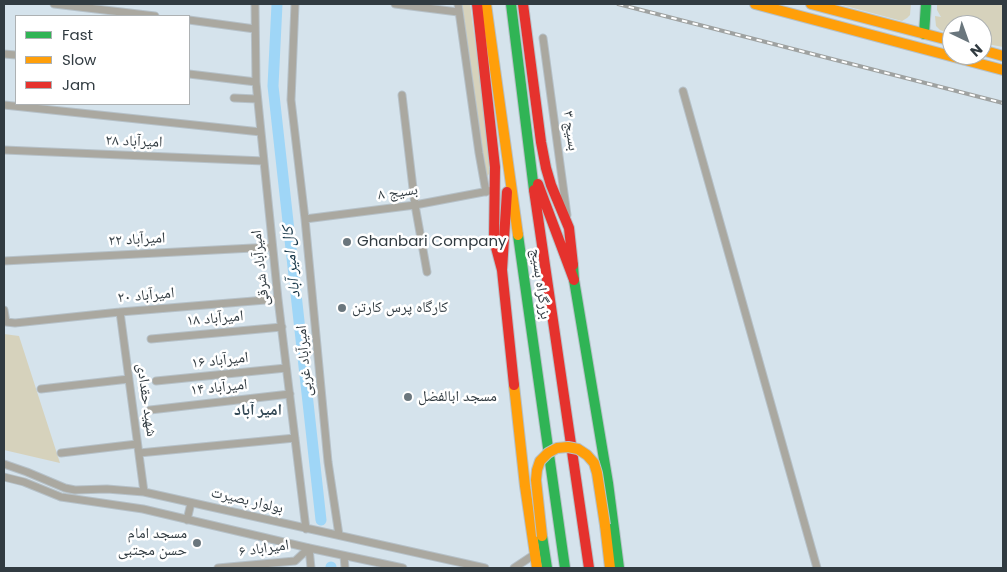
<!DOCTYPE html>
<meta charset="utf-8">
<style>
body{margin:0}
#map{position:relative;width:1007px;height:572px;overflow:hidden;background:#d5e3ec;font-family:Poppins,sans-serif}
canvas{display:block}
.frame{position:absolute;inset:0;border:5px solid #313b41;pointer-events:none}
.legend{position:absolute;left:15px;top:15px;width:175px;height:90px;box-sizing:border-box;background:#fff;border:1px solid #adb1b3;margin:0;padding:6px 9px;list-style:none;font-size:15px;color:#313b41}
.legend li{display:flex;align-items:center;gap:10px;height:25px}
.legend b{width:25px;border:1px solid #adb1b3}
.north{position:absolute;left:942px;top:15px;width:50px;height:50px;box-sizing:border-box;background:#fff;border:1px solid #adb1b3;border-radius:50%;rotate:138deg;font-size:14px;font-weight:700;line-height:20px;text-align:center;color:#313b41}
.north::after{content:'';display:block;margin:auto;width:18px;height:22px;background:#6a767d;clip-path:polygon(50% 0,100% 100%,50% 72%,0 100%)}
</style>
<div id="map">
<canvas width="1007" height="572"></canvas>
<div class="frame"></div>
<ul class="legend">
<li><b style="height:6px;background:#30b455"></b>Fast</li>
<li><b style="height:6px;background:#ff9f0a"></b>Slow</li>
<li><b style="height:6px;background:#e5322d"></b>Jam</li>
</ul>
<div class="north">N</div>
</div>
<script>
const ctx = document.querySelector('canvas').getContext('2d');
ctx.lineJoin = 'round';
function fillPath(path, color) {
  ctx.fillStyle = color;
  ctx.fill(path, 'evenodd');
}
function poly(rows) {
  const path = new Path2D();
  for (const r of rows) {
    path.moveTo(r[0], r[1]);
    for (let i = 2; i < r.length; i += 2) path.lineTo(r[i], r[i + 1]);
  }
  return path;
}
function trace(path, color, width, dash) {
  ctx.strokeStyle = color;
  ctx.lineWidth = width;
  ctx.lineCap = dash ? 'butt' : 'round';
  ctx.setLineDash(dash || []);
  ctx.stroke(path);
}
function drawText(font, color, halo, rows, align = 'center') {
  ctx.font = font + ' Poppins,"Noto Naskh Arabic",sans-serif';
  ctx.lineWidth = 5;
  ctx.setLineDash([]);
  ctx.textBaseline = 'middle';
  ctx.strokeStyle = halo;
  ctx.fillStyle = color;
  for (const [text, x, y, turn = 0] of rows) {
    ctx.save();
    ctx.translate(x, y);
    ctx.rotate((+turn || 0) * Math.PI / 180);
    ctx.textAlign = isNaN(turn) ? turn : align;
    if (halo) ctx.strokeText(text, 0, 0);
    ctx.fillText(text, 0, 0);
    ctx.restore();
  }
}
fillPath(poly([
 [461,4,470,4,492,166,492,170,485,179],
 [842,4,911,4,910,15,907,18,902,21,842,5],
 [937,4,1003,4,1003,47,982,43,982,25,952,25,952,34,940,30,936,26,935,16,941,17,937,10],
 [4,334,19,336,60,463,4,450]
]), '#d6d2bc');
trace(poly([
 [277,4,273,86,321,520],
 [331,567,331,568]
]), '#9fd6f7', 11);
const street = poly([
 [54,4,155,16],
 [255,4,256,82,261,132,278,299,306,529],
 [295,4,291,100,305,219,328,462,339,535],
 [395,4,458,12],
 [458,4,479,153,486,192],
 [189,20,255,29],
 [543,38,567,215],
 [4,54,16,55],
 [189,74,256,82],
 [683,91,817,568],
 [402,95,415,205,427,272],
 [234,98,257,99],
 [4,105,261,132],
 [4,150,264,161],
 [305,219,415,205,494,190],
 [4,261,272,247],
 [4,310,6,322,15,323,120,312,278,299],
 [120,312,144,492],
 [151,339,282,327],
 [156,381,286,368],
 [41,389,129,379],
 [150,410,290,394],
 [61,453,137,444],
 [139,453,295,438],
 [4,464,27,472,65,488,75,490,107,489,144,492,485,568],
 [4,477,24,482,61,497,143,509,309,548,403,568],
 [187,520,191,503],
 [309,548,311,568],
 [344,556,345,568],
 [218,568,295,561,309,548],
 [514,568,535,554]
]);
const fast = poly([
 [511,4,534,190],
 [924,34,926,4],
 [518,235,565,568],
 [573,265,574,280,608,483,619,568],
 [542,536,547,568]
]);
const slow = poly([
 [486,4,518,235],
 [755,4,1003,70],
 [811,4,952,41],
 [982,50,1003,56],
 [514,385,525,486,537,568],
 [605,525,610,568]
]);
const jam = poly([
 [477,4,495,167,494,240,502,270,514,385],
 [523,4,541,142,546,168,551,185,569,228,573,265],
 [538,184,574,280],
 [534,190,589,568],
 [502,270,507,192]
]);
trace(street, '#b6c1c8', 9);
trace(fast, '#b6c1c8', 12);
trace(slow, '#b6c1c8', 12);
trace(jam, '#b6c1c8', 12);
trace(street, '#aaa8a0', 7);
trace(fast, '#30b455', 10);
trace(slow, '#ff9f0a', 10);
trace(jam, '#e5322d', 10);
const rail = poly([
 [618,4,1003,103]
]);
trace(rail, '#9fa2a1', 4);
trace(rail, '#fff', 2, [5.5]);
const slowBridge = poly([
 [542,536,536,480,537,470,540,461,548,453,557,448,568,447,578,449,587,455,594,463,597,473,605,525]
]);
trace(slowBridge, '#b6c1c8', 12, []);
trace(slowBridge, '#ff9f0a', 10);
for (const [x, y, r, color] of [
 [347,242,5,"#6a767d"],
 [342,308,5,"#6a767d"],
 [408,397,5,"#6a767d"],
 [197,543,5,"#6a767d"]
]) {
  const dot = new Path2D();
  dot.arc(x, y, r, 0, 2 * Math.PI);
  ctx.fillStyle = color;
  ctx.fill(dot);
  trace(dot, '#fff', 2);
}
drawText('15px', '#313b41', '#fff', [
 ["بسیج ۳",570,131,82],
 ["امیرآباد ۲۸",134,142,2],
 ["بسیج ۸",398,193,-8],
 ["امیرآباد ۲۲",137,240,-3],
 ["امیرآباد شرقی",261,268,-96],
 ["بزرگراه بسیج",540,284,82],
 ["امیرآباد ۲۰",146,296,-5],
 ["امیرآباد ۱۸",215,319,-5],
 ["امیرآباد ۱۶",220,361,-6],
 ["امیرآباد غربی",305,361,-95],
 ["امیرآباد ۱۴",219,388,-6],
 ["شهید حقدادی",146,400,82],
 ["بولوار بصیرت",247,501,13],
 ["امیراباد ۶",264,549,-8]
]);
drawText('15px', '#313b41', '#fff', [
 ["Ghanbari Company",357,242],
 ["کارگاه پرس کارتن",352,308],
 ["مسجد ابالفضل",418,397],
 ["مسجد امام",187,534,"right"],
 ["حسن مجتبی",187,551,"right"]
], 'left');
drawText('italic 16px', '#123345', '#fff', [
 ["کال امیر آباد",292,262,-96]
]);
drawText('bold 16px', '#344956', '#fff', [
 ["امیر آباد",258,411]
]);
</script>
